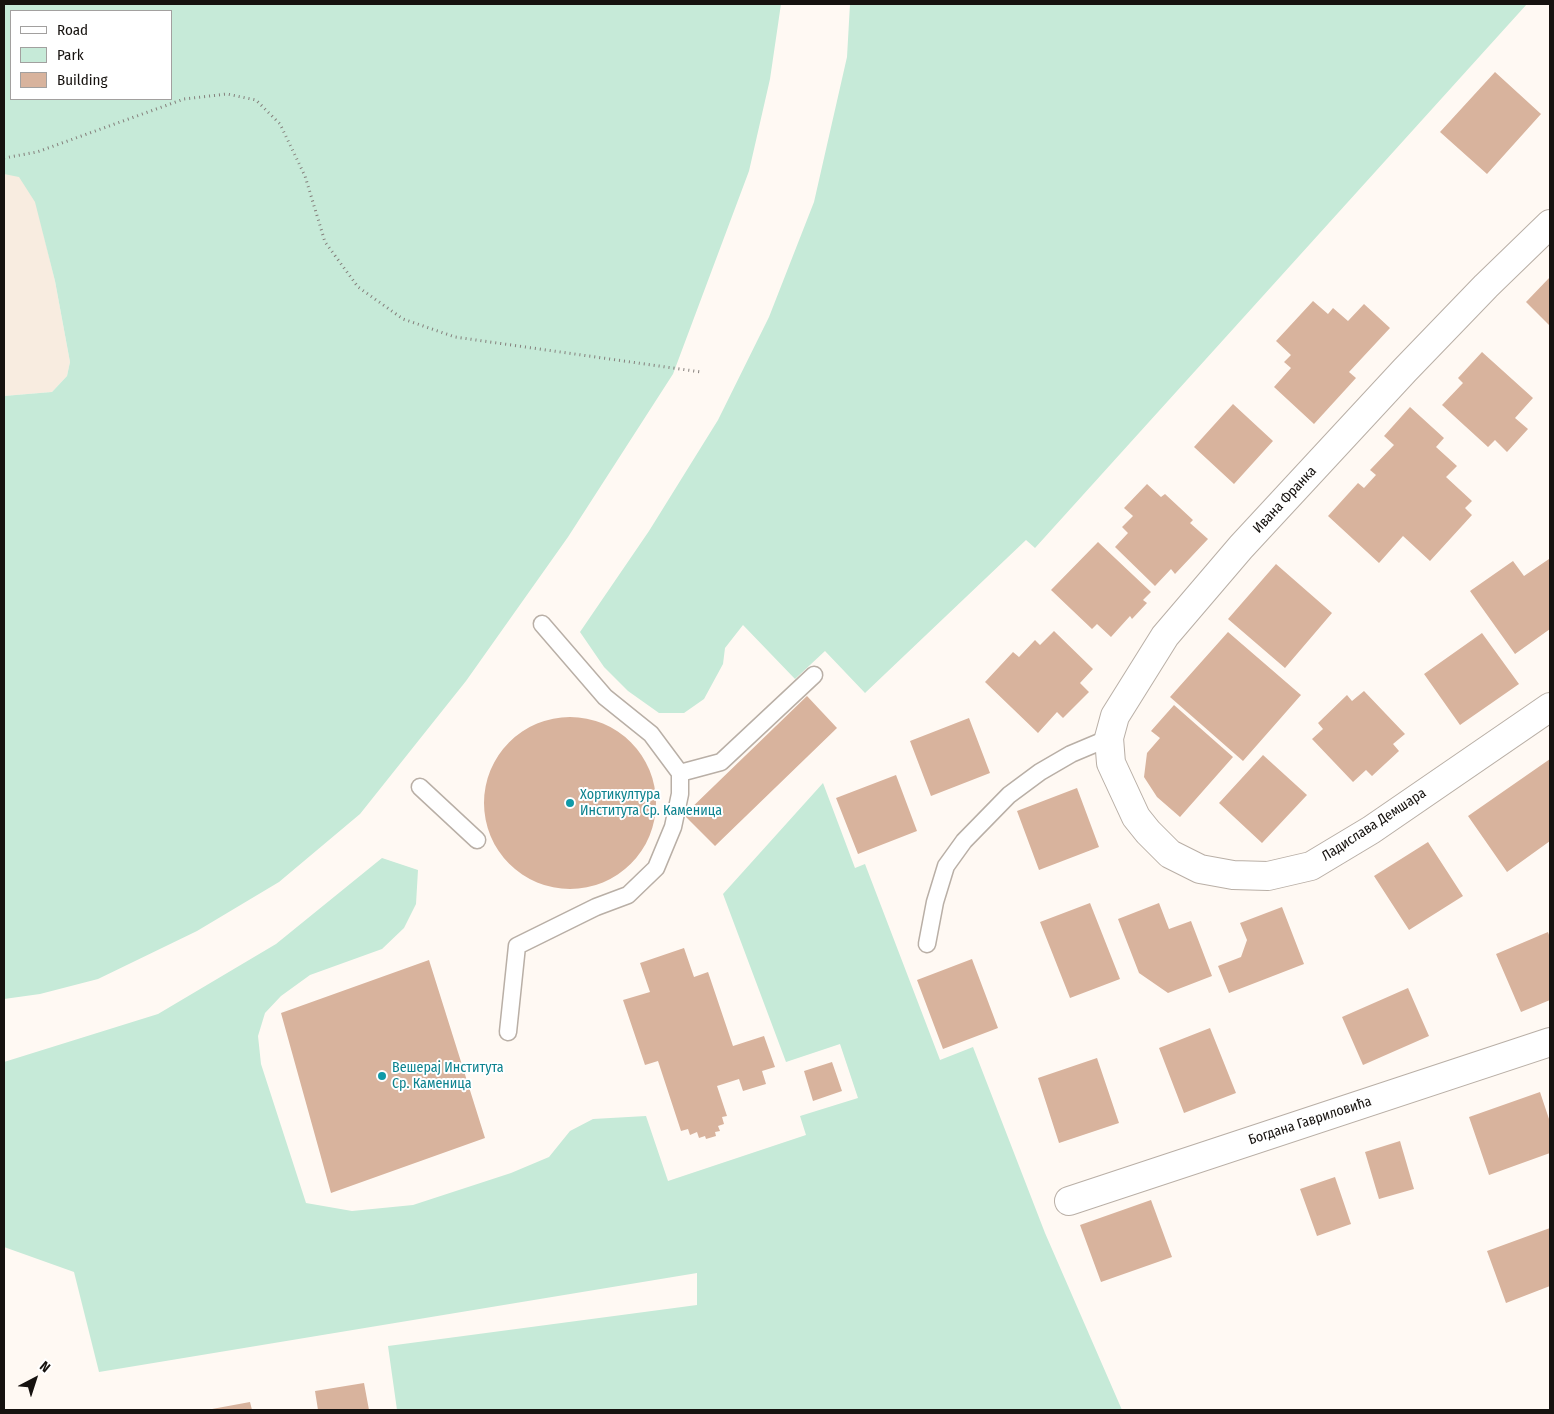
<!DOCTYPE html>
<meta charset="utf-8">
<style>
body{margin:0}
#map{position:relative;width:1554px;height:1414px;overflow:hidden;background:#fff9f3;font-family:"Fira Sans Condensed",sans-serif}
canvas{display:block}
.frame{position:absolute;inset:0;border:5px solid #16120f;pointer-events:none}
.legend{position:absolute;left:10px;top:10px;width:162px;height:90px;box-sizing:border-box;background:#fff;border:1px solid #a2a09f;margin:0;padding:6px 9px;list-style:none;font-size:15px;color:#16120f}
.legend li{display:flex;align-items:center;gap:10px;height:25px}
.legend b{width:25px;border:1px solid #a2a09f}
.north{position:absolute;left:10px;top:1354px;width:50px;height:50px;-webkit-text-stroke:4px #fff;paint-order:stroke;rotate:40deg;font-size:14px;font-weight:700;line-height:20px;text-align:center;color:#16120f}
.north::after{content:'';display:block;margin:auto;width:18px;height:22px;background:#16120f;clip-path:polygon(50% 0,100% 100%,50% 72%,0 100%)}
</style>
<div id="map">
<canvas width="1554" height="1414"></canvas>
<div class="frame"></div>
<ul class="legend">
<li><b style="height:6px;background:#fff"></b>Road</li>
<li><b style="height:14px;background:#c6ead8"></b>Park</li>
<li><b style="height:14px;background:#d8b39d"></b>Building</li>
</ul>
<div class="north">N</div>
</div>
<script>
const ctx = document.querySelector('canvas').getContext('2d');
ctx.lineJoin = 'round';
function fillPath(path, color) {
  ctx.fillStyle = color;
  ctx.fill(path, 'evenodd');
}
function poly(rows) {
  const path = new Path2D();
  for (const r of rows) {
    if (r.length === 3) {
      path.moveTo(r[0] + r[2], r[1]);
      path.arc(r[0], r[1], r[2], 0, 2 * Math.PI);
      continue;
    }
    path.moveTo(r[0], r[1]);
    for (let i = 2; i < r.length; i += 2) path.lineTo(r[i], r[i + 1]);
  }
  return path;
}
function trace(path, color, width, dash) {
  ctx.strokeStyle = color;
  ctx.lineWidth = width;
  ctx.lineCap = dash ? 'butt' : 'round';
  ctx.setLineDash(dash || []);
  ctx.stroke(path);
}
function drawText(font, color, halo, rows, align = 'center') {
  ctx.font = font + ' "Fira Sans Condensed",sans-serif';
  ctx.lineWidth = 4;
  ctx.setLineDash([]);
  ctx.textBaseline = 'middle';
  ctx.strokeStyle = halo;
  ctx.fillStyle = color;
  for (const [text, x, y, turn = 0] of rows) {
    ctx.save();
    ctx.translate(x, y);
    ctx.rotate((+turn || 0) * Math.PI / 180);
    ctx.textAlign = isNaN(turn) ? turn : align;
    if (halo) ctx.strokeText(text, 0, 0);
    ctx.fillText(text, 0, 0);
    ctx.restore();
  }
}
fillPath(poly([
 [4,40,11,99,55,281,70,362,67,376,52,392,4,396]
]), '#f8ece0');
fillPath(poly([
 [4,4,781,4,770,79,749,171,673,374,568,537,466,681,360,814,279,882,197,931,98,979,40,994,4,999,4,396,52,392,67,376,70,362,55,281,35,202,19,177,4,174],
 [11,11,171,11,171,99,11,99],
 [850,4,1527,4,1035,548,1026,540,865,693,825,651,795,679,743,625,725,648,723,664,704,699,684,713,659,713,628,691,604,667,580,632,649,531,718,420,769,317,814,202,847,57],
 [823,783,855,868,865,864,940,1060,973,1047,1045,1233,1122,1410,397,1410,388,1346,697,1305,697,1273,99,1372,74,1272,4,1247,4,1062,158,1014,276,944,382,858,418,870,416,904,404,928,382,949,310,975,281,996,265,1013,258,1036,261,1064,306,1203,352,1211,413,1205,511,1173,549,1157,570,1131,593,1119,646,1116,668,1181,806,1135,800,1116,858,1098,840,1044,786,1062,723,894]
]), '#c6ead8');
fillPath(poly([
 [1495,72,1541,114,1487,174,1440,132],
 [1550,277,1550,326,1526,302],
 [1313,301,1328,314,1333,308,1348,321,1364,304,1390,328,1349,372,1356,378,1314,424,1274,387,1291,368,1284,362,1291,355,1276,341],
 [1482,352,1533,398,1515,418,1528,429,1507,452,1495,440,1488,447,1442,405,1463,383,1458,378],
 [1233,404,1273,441,1234,484,1194,447],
 [1410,407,1444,438,1436,447,1457,466,1446,477,1472,501,1465,508,1472,515,1430,561,1403,536,1379,563,1328,516,1358,483,1364,488,1376,475,1370,470,1394,445,1384,436],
 [1147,484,1161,497,1165,494,1193,520,1190,523,1208,539,1175,574,1171,569,1155,586,1115,547,1128,533,1122,527,1133,516,1124,508],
 [1098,542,1151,592,1143,600,1147,603,1132,619,1130,616,1111,637,1097,624,1092,629,1051,590],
 [1549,559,1550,629,1515,654,1470,591,1513,561,1524,576],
 [1276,564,1332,613,1285,668,1228,619],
 [1054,631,1093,669,1080,683,1089,692,1063,718,1057,712,1038,733,985,682,1013,652,1019,657,1035,640,1040,645],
 [1228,632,1301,695,1243,761,1170,697],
 [1482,633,1519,684,1460,725,1424,674],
 [1364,691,1405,734,1393,744,1399,751,1372,776,1366,770,1353,782,1312,739,1323,729,1318,723,1347,695,1352,701],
 [807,696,837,728,715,846,684,815],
 [1174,705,1233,757,1180,817,1157,797,1144,777,1147,753,1160,738,1151,731],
 [570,803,86],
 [969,718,990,773,931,796,910,741],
 [1263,755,1307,795,1262,843,1219,803],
 [1550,759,1550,841,1507,872,1468,816],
 [896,775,917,831,858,854,836,798],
 [1077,788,1099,847,1039,870,1017,811],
 [1428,842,1463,896,1409,930,1374,876],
 [1090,903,1120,979,1070,998,1040,922],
 [1159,903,1169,929,1191,921,1212,976,1168,993,1139,973,1118,919],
 [1282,907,1304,964,1229,993,1218,966,1241,957,1247,940,1240,923],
 [1548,932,1550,938,1550,1000,1521,1012,1496,954],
 [684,948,694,977,708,972,733,1046,764,1036,775,1067,762,1071,766,1084,743,1091,739,1079,717,1086,727,1116,722,1117,724,1124,718,1126,720,1131,715,1132,716,1136,706,1139,705,1136,699,1138,697,1132,690,1135,688,1129,681,1131,658,1061,645,1065,623,1000,650,992,640,963],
 [972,959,998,1028,943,1049,917,980],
 [429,960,485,1138,331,1193,281,1013],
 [1408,988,1429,1036,1363,1065,1342,1017],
 [1210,1028,1236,1093,1184,1113,1159,1048],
 [1097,1058,1119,1123,1059,1143,1038,1078],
 [832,1062,842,1091,813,1101,804,1071],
 [1540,1092,1550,1122,1550,1153,1489,1175,1469,1117],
 [1400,1141,1414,1189,1379,1199,1365,1152],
 [1335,1177,1351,1224,1317,1236,1300,1189],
 [1151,1200,1172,1257,1101,1282,1080,1225],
 [1550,1228,1550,1286,1506,1303,1487,1251],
 [364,1383,369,1410,318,1410,315,1391],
 [250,1402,252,1410,212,1410,212,1409]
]), '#d8b39d');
const lane = poly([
 [542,624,605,697,651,734,680,773,721,762,814,675],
 [420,787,477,840],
 [927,944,935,902,946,866,964,841,1009,795,1040,772,1071,754,1109,738],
 [508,1032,517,946,596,907,628,895,656,868,673,827,680,794,680,773]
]);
const street = poly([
 [1550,224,1486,286,1405,370,1241,547,1165,636,1115,716,1109,738,1111,763,1136,817,1148,832,1170,854,1200,869,1233,875,1268,876,1311,866,1371,830,1550,707],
 [1069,1201,1550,1042]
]);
trace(lane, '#b9afa6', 19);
trace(street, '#b9afa6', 30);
trace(poly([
 [4,158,37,152,184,99,227,94,256,100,280,124,305,176,325,242,358,287,403,319,455,337,701,372]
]), '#847f7b', 3, [1, 4]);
trace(lane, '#fff', 16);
trace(street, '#fff', 28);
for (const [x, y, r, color] of [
 [570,803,5,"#0f9aa8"],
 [382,1076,5,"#0f9aa8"]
]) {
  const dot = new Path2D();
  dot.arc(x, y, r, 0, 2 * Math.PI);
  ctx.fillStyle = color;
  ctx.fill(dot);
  trace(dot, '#fff', 2);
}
drawText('14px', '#16120f', '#fff', [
 ["Ивана Франка",1285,500,-47],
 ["Ладислава Демшара",1374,825,-33],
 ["Богдана Гавриловића",1310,1121,-18]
]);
drawText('14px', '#0d838f', '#fff', [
 ["Хортикултура",580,795],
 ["Института Ср. Каменица",580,811],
 ["Вешерај Института",392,1068],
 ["Ср. Каменица",392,1084]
], 'left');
</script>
